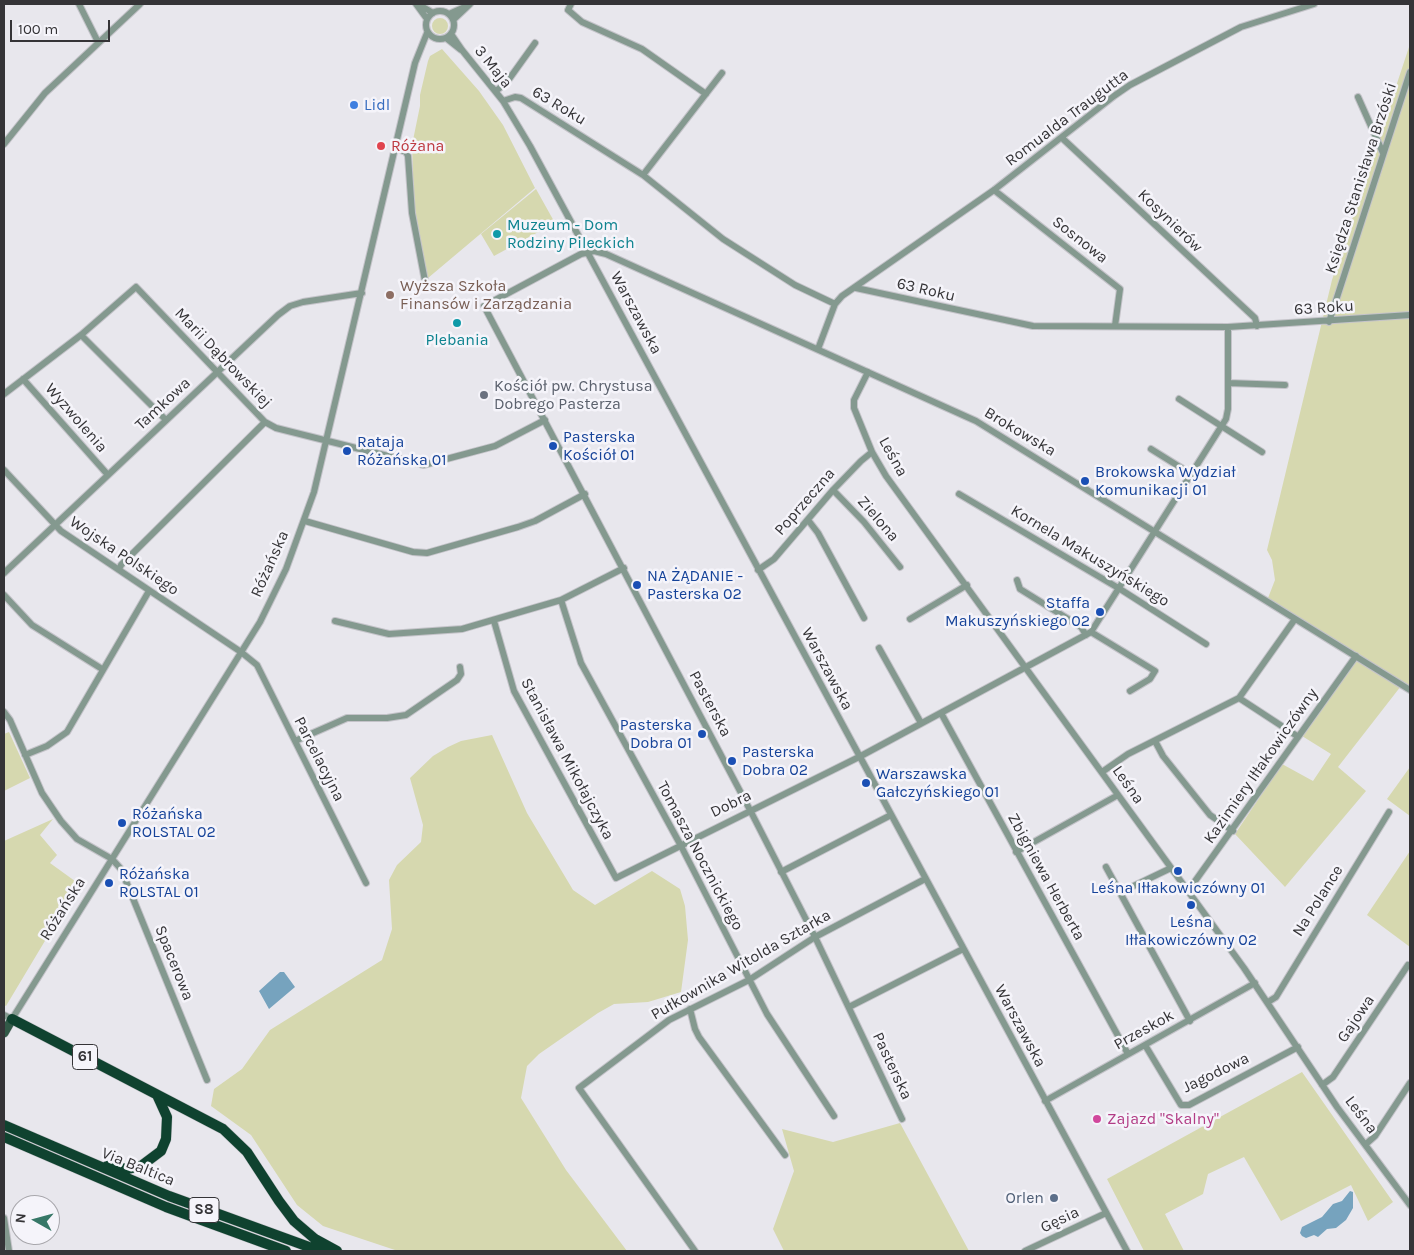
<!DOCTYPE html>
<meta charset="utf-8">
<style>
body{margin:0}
#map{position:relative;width:1414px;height:1255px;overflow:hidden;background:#e8e7ed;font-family:Karla,sans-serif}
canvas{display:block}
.frame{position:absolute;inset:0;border:5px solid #353437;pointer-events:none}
.north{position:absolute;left:10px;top:1195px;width:50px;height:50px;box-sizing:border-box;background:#f5f4fa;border:1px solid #a8a7ac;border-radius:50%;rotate:277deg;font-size:14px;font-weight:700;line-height:20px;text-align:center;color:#353437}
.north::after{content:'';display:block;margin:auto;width:18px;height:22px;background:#367767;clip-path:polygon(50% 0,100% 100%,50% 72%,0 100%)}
.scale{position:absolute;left:10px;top:20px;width:100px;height:22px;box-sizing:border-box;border:2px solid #353437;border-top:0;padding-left:6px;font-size:15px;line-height:18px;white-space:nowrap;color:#353437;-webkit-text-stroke:4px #f5f4fa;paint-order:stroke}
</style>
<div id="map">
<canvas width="1414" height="1255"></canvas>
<div class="frame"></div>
<div class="north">N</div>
<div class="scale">100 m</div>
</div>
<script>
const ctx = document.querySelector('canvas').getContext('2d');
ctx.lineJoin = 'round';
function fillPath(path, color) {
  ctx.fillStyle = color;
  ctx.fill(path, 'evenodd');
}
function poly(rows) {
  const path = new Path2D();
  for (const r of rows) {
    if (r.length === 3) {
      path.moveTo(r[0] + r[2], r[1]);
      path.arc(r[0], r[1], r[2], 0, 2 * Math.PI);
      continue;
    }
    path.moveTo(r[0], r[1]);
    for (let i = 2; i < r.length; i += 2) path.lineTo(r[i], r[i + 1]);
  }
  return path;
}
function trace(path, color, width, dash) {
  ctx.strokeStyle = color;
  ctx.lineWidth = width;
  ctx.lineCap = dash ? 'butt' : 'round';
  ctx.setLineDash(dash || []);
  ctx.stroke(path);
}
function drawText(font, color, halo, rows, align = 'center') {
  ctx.font = font + ' Karla,sans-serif';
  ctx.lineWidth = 5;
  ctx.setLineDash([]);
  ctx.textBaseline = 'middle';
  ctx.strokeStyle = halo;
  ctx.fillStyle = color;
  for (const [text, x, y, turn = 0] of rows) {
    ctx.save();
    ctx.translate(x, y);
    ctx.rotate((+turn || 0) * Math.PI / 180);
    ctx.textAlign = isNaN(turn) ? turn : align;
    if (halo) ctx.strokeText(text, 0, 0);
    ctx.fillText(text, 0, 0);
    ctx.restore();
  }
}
fillPath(poly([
 [440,26,8],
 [1410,44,1410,692,1401,686,1338,767,1366,791,1285,887,1235,834,1282,764,1313,781,1331,754,1302,736,1358,659,1268,598,1275,580,1272,560,1267,550,1332,280],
 [442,49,479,91,503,125,535,188,428,278,419,242,414,206,412,145,420,106,420,95,428,61,430,56],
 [536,189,555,223,494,256,481,234],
 [9,732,30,778,4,791,4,734],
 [492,735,527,813,573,890,595,905,652,871,680,889,685,906,688,940,681,992,648,1002,614,1004,598,1013,539,1054,527,1066,521,1098,566,1170,627,1251,398,1251,323,1226,297,1205,251,1135,211,1106,214,1089,242,1069,270,1030,382,960,392,929,389,880,397,865,421,842,423,825,410,778,433,756,448,747,461,741],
 [1410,767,1410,816,1387,799],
 [53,819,40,835,57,855,50,863,79,884,6,1006,4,1005,4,841],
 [1410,851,1410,947,1367,915],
 [1302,1072,1393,1202,1368,1221,1351,1185,1281,1221,1244,1157,1208,1174,1203,1194,1165,1214,1184,1251,1144,1251,1107,1179],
 [900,1123,969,1251,784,1251,773,1229,794,1171,782,1129,833,1142]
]), '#d6d8af');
fillPath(poly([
 [280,972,284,972,295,987,269,1009,259,991],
 [1350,1191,1353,1192,1353,1208,1346,1220,1336,1228,1327,1229,1318,1237,1314,1235,1306,1238,1302,1236,1300,1233,1302,1227,1322,1217,1333,1204,1342,1201]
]), '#76a3be');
const minor = poly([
 [79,4,98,42],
 [416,4,427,19],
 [418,4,433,13],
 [571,4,568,10,582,22,642,49,706,94],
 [440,25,14],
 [449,14,467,6],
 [453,20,470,4],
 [451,34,462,50,503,101,530,146,1127,1251],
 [446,38,461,50],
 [496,91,507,82,535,43],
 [1358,97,1383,153],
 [503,101,515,97,521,98,643,175,723,239,795,285,835,304],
 [1062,138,1255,318,1257,326],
 [4,144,45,93,140,4],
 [395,148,406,152,408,156,412,213,425,281],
 [643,175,722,73],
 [994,190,1120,289,1115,326],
 [856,288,1033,326,1228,327,1410,315],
 [1329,322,1410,72],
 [81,335,166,420],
 [818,349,835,304,842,296,994,190,1114,96,1130,85,1241,27,1314,4],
 [868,372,854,400,854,408,872,452,886,476,1244,968,1337,1107,1410,1205],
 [23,379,108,475],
 [1228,383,1285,385],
 [4,394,81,335,136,287,265,422,276,428,424,465,495,446,545,420],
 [1179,399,1262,452],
 [1151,449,1191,474],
 [4,470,61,531,241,652,257,665,366,883],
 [833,490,864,522,900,567],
 [959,494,1120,589,1206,644],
 [808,520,818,533,864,618],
 [305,521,413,552,427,553,518,527,535,521,585,494],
 [119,570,121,565,265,422],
 [758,570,774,559,833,490,861,461,872,452],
 [4,573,278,315,290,306,303,302,362,293],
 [1017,580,1020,589,1081,627,1086,635],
 [4,595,32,625,102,669],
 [561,600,581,663,680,844,767,1014,834,1116],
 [910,619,967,585],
 [335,621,389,634,462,629,561,600,624,568],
 [494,621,514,691,616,878,859,757,1091,632,1226,419,1228,409,1228,327],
 [1091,632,1155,671,1150,679,1130,691],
 [879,648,921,723],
 [1239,698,1297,736],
 [4,712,10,720,42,793,61,821,77,839,112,859,121,869,207,1080],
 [941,713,1128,1054],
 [295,741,347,718,387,718,406,715,457,680,461,674,460,667],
 [1155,741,1163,756,1210,815,1233,831],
 [25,755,47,746,67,732,149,591],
 [1102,772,1128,754,1239,698,1295,619],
 [1016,852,1118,795],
 [1106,867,1190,1021],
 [781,872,891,815],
 [1188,891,1356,656],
 [1121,892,1171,868],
 [1268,1002,1276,997,1389,812],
 [849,1007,963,949],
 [690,1009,695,1029,699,1037,785,1155],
 [4,1015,12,1019,260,622,286,569,314,492,415,63,427,33],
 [1145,1045,1181,1105,1189,1105,1298,1047],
 [1322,1085,1333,1077,1408,965],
 [1045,1101,1255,983],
 [902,1119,815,937,750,810,484,306,581,254,594,251,606,254,976,421,1410,690],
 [1366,1144,1375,1136,1410,1083],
 [4,1218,9,1251],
 [695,1251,579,1088,669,1020,749,980,815,937,925,879],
 [1025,1251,1106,1213]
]);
const major = poly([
 [4,1033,12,1019]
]);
const highway = poly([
 [12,1019,223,1129,247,1152,279,1201,294,1221,315,1239,337,1251],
 [4,1125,169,1196,320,1251],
 [4,1137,166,1207,286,1251],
 [107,1166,127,1169,141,1166,161,1151,166,1139,167,1117,157,1095]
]);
trace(minor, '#c4c3c9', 8);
trace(major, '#c4c3c9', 10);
trace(highway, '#c4c3c9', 11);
trace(minor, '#84998f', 6);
trace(major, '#325947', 9);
trace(highway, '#0f422f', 10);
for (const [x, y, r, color] of [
 [354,105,5,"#3f7fe0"],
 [381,146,5,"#e0444e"],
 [497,234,5,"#0f9aa8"],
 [390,295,5,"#8d6e63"],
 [457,323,5,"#0f9aa8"],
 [484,395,5,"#6b7280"],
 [553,446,5,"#1a4fb4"],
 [347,451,5,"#1a4fb4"],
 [1085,481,5,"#1a4fb4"],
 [637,585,5,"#1a4fb4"],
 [1100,612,5,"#1a4fb4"],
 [702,734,5,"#1a4fb4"],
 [732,761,5,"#1a4fb4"],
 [866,783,5,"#1a4fb4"],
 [122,823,5,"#1a4fb4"],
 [1178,871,5,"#1a4fb4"],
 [109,883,5,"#1a4fb4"],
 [1191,905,5,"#1a4fb4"],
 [1097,1119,5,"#d1479c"],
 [1054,1198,5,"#5c6f8a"]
]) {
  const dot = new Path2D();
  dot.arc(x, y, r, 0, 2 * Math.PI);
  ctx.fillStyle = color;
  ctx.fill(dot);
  trace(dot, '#f5f4fa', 2);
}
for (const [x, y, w] of [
 [85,1057,25],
 [204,1210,30]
]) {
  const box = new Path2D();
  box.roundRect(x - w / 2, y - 12.5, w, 25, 4);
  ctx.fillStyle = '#f5f4fa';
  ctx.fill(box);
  trace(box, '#353437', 1);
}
drawText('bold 15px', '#353437', null, [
 ["61",85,1057],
 ["S8",204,1210]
]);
drawText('16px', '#353437', '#f5f4fa', [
 ["3 Maja",493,67,51],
 ["63 Roku",559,106,31],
 ["Romualda Traugutta",1067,118,-37],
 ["Księdza Stanisława Brzóski",1361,178,-72],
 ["Kosynierów",1170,221,44],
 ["Sosnowa",1080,240,38],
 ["63 Roku",926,290,13],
 ["63 Roku",1324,308,-4],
 ["Warszawska",636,313,62],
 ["Marii Dąbrowskiej",223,358,46],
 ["Tamkowa",163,404,-43],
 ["Wyzwolenia",76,418,49],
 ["Brokowska",1020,432,31],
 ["Leśna",893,457,61],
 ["Poprzeczna",805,502,-49],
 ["Zielona",878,519,49],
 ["Wojska Polskiego",124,556,34],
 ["Kornela Makuszyńskiego",1090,556,31],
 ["Różańska",270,564,-66],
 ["Warszawska",827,669,62],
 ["Pasterska",710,704,62],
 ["Parcelacyjna",319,759,63],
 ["Stanisława Mikołajczyka",567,759,62],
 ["Kazimiery Iłłakowiczówny",1261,766,-55],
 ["Leśna",1128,785,55],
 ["Dobra",731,804,-26],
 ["Tomasza Nocznickiego",700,856,62],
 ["Zbigniewa Herberta",1046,877,61],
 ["Na Polance",1318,901,-58],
 ["Różańska",63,909,-58],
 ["Spacerowa",174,963,68],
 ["Pułkownika Witolda Sztarka",741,965,-30],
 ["Gajowa",1356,1019,-56],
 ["Warszawska",1020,1026,62],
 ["Przeskok",1144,1030,-29],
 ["Pasterska",892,1066,65],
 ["Jagodowa",1216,1073,-26],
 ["Leśna",1361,1115,53],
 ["Via Baltica",138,1167,22],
 ["Gęsia",1060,1220,-25]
]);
drawText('16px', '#366cbe', '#f5f4fa', [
 ["Lidl",364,105]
], 'left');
drawText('16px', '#be3a42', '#f5f4fa', [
 ["Różana",391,146]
], 'left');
drawText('16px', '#0d838f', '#f5f4fa', [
 ["Muzeum - Dom",507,225],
 ["Rodziny Pileckich",507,243],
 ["Plebania",457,340,"center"]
], 'left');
drawText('16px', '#785e54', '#f5f4fa', [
 ["Wyższa Szkoła",400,286],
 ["Finansów i Zarządzania",400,304]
], 'left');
drawText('16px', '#5b616d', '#f5f4fa', [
 ["Kościół pw. Chrystusa",494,386],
 ["Dobrego Pasterza",494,404]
], 'left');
drawText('16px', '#164399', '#f5f4fa', [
 ["Pasterska",563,437],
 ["Kościół 01",563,455],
 ["Rataja",357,442],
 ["Różańska 01",357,460],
 ["Brokowska Wydział",1095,472],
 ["Komunikacji 01",1095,490],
 ["NA ŻĄDANIE -",647,576],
 ["Pasterska 02",647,594],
 ["Staffa",1090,603,"right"],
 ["Makuszyńskiego 02",1090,621,"right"],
 ["Pasterska",692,725,"right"],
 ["Dobra 01",692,743,"right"],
 ["Pasterska",742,752],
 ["Dobra 02",742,770],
 ["Warszawska",876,774],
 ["Gałczyńskiego 01",876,792],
 ["Różańska",132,814],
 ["ROLSTAL 02",132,832],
 ["Różańska",119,874],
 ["ROLSTAL 01",119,892],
 ["Leśna Iłłakowiczówny 01",1178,888,"center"],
 ["Leśna",1191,922,"center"],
 ["Iłłakowiczówny 02",1191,940,"center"]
], 'left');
drawText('16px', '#b23c85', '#f5f4fa', [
 ["Zajazd \"Skalny\"",1107,1119]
], 'left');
drawText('16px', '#4e5e75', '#f5f4fa', [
 ["Orlen",1044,1198]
], 'right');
</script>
